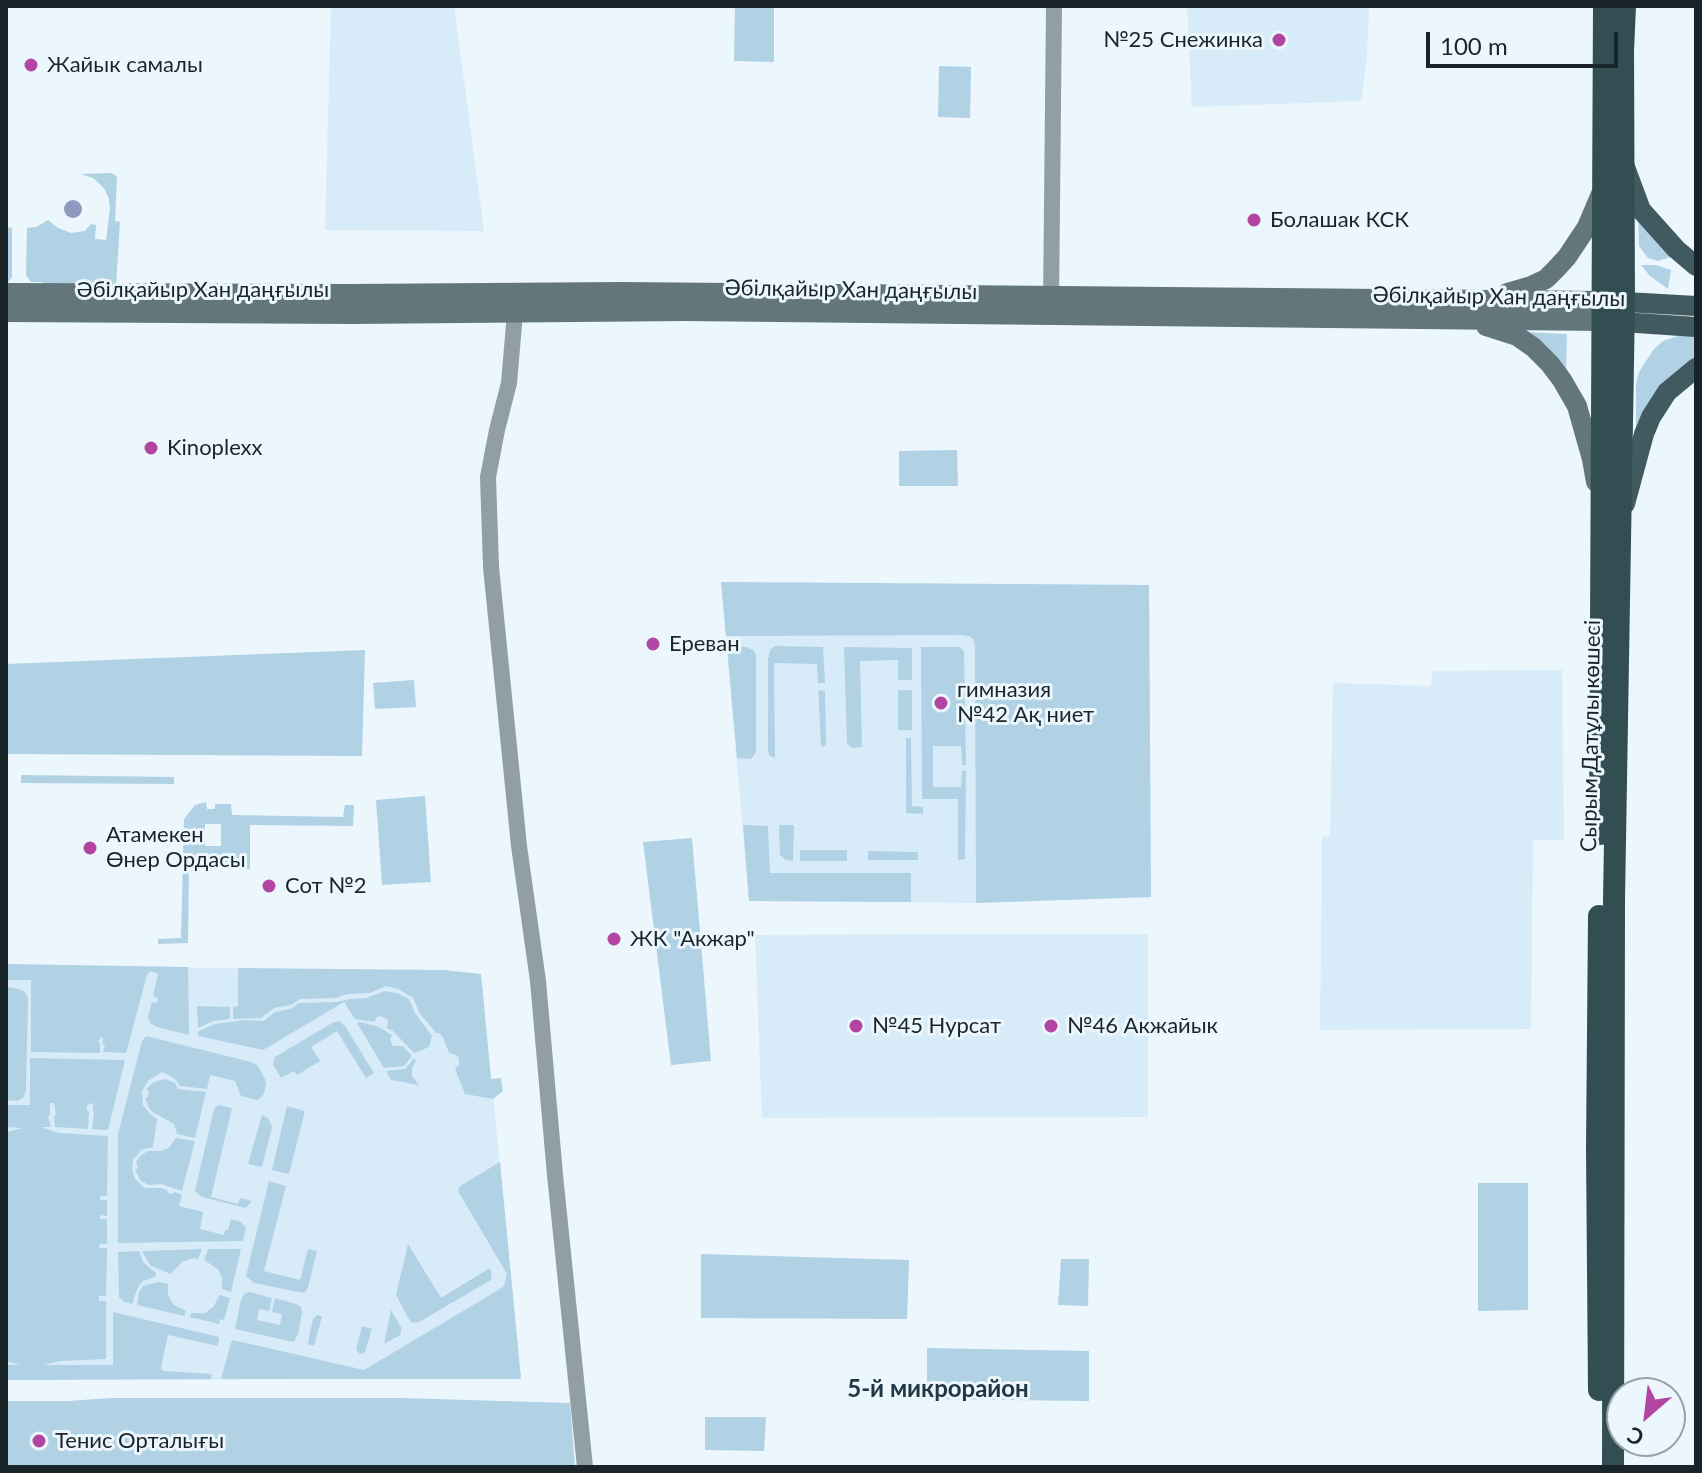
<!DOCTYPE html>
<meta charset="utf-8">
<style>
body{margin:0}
#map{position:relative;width:1702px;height:1473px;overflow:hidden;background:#ebf6fd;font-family:Lato,sans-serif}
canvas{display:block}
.frame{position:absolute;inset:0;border:8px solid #1a252a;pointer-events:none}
.north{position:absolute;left:1606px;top:1377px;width:80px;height:80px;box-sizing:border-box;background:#ebf6fd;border:2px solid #97a2a9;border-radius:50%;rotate:208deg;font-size:22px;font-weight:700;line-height:32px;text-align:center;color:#1a252a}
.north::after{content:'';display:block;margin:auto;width:28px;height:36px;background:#b345a2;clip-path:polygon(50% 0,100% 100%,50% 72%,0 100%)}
.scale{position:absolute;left:1426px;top:32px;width:192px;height:36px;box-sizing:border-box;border:4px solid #1a252a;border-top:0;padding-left:10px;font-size:24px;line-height:28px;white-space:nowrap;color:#1a252a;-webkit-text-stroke:6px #ebf6fd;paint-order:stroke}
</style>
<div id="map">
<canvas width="1702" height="1473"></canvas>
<div class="frame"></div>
<div class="north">С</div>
<div class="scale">100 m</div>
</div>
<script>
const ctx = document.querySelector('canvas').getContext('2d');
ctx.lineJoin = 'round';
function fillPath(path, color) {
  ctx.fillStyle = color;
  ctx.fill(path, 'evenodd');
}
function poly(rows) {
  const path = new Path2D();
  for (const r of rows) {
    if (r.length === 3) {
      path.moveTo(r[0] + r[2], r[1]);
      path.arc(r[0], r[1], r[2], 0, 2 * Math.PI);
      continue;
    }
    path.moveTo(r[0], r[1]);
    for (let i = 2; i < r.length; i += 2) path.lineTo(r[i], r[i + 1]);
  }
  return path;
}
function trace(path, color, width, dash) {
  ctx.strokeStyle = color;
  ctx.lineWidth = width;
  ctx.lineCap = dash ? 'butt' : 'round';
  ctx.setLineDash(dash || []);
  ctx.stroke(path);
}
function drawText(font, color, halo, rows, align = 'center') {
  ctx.font = font + ' Lato,sans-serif';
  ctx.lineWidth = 6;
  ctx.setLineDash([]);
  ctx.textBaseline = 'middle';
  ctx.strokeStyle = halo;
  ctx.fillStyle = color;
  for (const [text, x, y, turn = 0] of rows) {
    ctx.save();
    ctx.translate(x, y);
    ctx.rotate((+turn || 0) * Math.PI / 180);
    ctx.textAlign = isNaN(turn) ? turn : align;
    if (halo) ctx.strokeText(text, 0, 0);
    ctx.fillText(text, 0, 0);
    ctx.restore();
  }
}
fillPath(poly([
 [331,6,454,6,484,231,325,230],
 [1187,6,1369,6,1367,58,1361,101,1192,107],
 [721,582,1149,585,1151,897,972,903,749,901],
 [1562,670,1564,840,1533,840,1531,1029,1320,1030,1322,837,1330,836,1333,683,1431,686,1433,671],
 [954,934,1148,934,1148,1117,762,1118,755,935],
 [6,964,371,971,443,970,481,974,521,1379,6,1380]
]), '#d7ecf8');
fillPath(poly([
 [735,6,774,6,774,62,734,61],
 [939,66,971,67,970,118,938,117],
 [112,173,117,177,115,221,120,222,116,287,45,287,42,282,31,282,26,275,27,228,36,227,48,220,58,228,71,233,85,231,91,224,96,225,95,239,106,240,110,209,109,199,104,188,93,178,81,174],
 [1638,214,1671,257,1658,261,1648,258,1639,246],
 [6,227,12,228,12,277,6,285],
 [1641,265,1656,265,1671,270,1668,289,1650,276],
 [1523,332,1567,334,1566,371],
 [1681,335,1696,335,1696,361,1636,440,1636,384,1639,372,1654,349,1663,341],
 [957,450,958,486,899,486,899,451],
 [721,582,1149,585,1151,897,976,903,975,645,973,639,969,636,961,635,726,636],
 [775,646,823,647,825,683,818,683,818,690,825,691,826,742,826,745,821,747,817,664,774,663,775,758,769,755,768,750,768,659,770,650],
 [727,647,746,647,753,650,756,655,756,752,751,759,737,758],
 [844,647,912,648,912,680,898,680,898,660,860,661,862,747,852,748,847,744],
 [921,647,959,647,964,651,966,765,962,765,961,746,933,746,933,787,961,787,962,771,966,771,965,859,958,860,958,799,922,799],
 [365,650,362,756,6,754,6,664],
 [414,680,416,707,375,709,373,683],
 [898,690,912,690,912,730,898,730],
 [906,738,911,738,912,806,923,807,923,814,906,813],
 [21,775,174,777,174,784,21,783],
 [425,796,431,882,382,885,376,800],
 [206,802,207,809,215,809,215,804,231,804,232,815,343,817,345,805,354,805,353,826,250,825,250,869,189,868,188,943,158,944,158,939,181,938,184,819,195,805],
 [221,824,221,846,205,846,205,824],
 [743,825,768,826,770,873,911,873,911,902,749,901],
 [779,825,794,825,793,861,786,860,780,855],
 [692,838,711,1061,671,1065,643,842],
 [800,850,847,850,847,861,800,861],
 [868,851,918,852,918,860,868,860],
 [6,964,188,967,189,1035,157,1027,150,1023,148,1017,152,1002,157,1003,158,998,153,996,158,974,151,971,147,975,126,1053,103,1052,105,1045,103,1045,103,1038,101,1037,100,1040,98,1041,100,1044,100,1053,31,1052,31,980,6,980],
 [238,968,443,970,481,974,491,1079,501,1078,503,1091,493,1099,465,1094,455,1069,459,1064,459,1058,456,1055,449,1053,443,1037,439,1033,435,1033,435,1031,420,1014,413,998,398,989,386,986,370,993,347,994,336,998,300,999,291,1005,274,1008,261,1018,233,1019,233,1007,238,1006],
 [6,987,15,988,24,991,28,998,26,1091,23,1098,17,1101,6,1100],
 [385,991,397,993,409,999,415,1013,432,1036,429,1047,414,1053,393,1031,387,1028,388,1021,386,1018,378,1016,374,1022,355,1019,344,1002,263,1050,198,1036,198,1032,201,1030,215,1024,246,1020,264,1021,275,1012,291,1009,299,1003,337,1002,350,999,366,998],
 [197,1006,230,1007,230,1019,213,1021,198,1028],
 [339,1021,345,1026,374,1073,366,1078,337,1031,311,1047,320,1061,297,1075,294,1071,281,1078,273,1064,275,1057,332,1023],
 [360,1022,379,1027,392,1035,390,1040,393,1046,403,1046,412,1056,404,1066,384,1068,357,1023],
 [146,1036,251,1062,258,1066,265,1079,266,1084,264,1094,258,1100,241,1096,235,1081,210,1075,207,1089,180,1086,174,1078,162,1072,149,1080,142,1091,143,1105,150,1114,157,1119,153,1147,141,1150,133,1160,132,1169,135,1179,145,1188,161,1188,167,1190,168,1193,173,1194,175,1192,182,1195,179,1206,203,1212,200,1229,224,1235,225,1230,228,1230,231,1219,241,1222,246,1228,243,1241,118,1243,118,1134,142,1041],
 [30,1058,125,1060,108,1130,92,1129,94,1112,93,1111,93,1104,91,1103,87,1106,87,1111,89,1112,88,1129,55,1127,54,1116,56,1115,54,1103,50,1103,50,1115,48,1116,51,1127,41,1127,59,1133,108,1136,107,1196,100,1196,100,1198,101,1200,107,1200,107,1216,100,1215,100,1219,107,1219,107,1244,100,1244,99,1248,107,1248,106,1296,99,1296,99,1301,106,1301,106,1359,60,1361,44,1365,113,1365,113,1312,219,1337,218,1346,168,1335,161,1367,163,1371,212,1374,211,1379,6,1380,6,1365,20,1365,6,1361,6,1132,23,1128,6,1127,6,1105,30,1105],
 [414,1058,416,1061,412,1068,412,1076,419,1085,391,1080,386,1071,405,1069],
 [165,1079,175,1083,178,1089,206,1092,195,1138,177,1134,174,1124,151,1111,148,1106,145,1098,148,1097,149,1092,146,1089,154,1082],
 [218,1105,232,1108,211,1197,238,1204,240,1198,252,1201,246,1208,202,1197,195,1191,214,1109],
 [287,1106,305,1111,289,1174,272,1170],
 [262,1115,268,1118,272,1127,262,1167,248,1164],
 [176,1138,195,1141,182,1191,161,1184,149,1185,141,1181,135,1170,138,1168,136,1162,140,1156,148,1151,160,1151,169,1148],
 [500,1162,521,1379,221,1379,231,1343,233,1340,364,1370,500,1289,504,1286,507,1274,458,1191,460,1186],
 [269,1181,286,1186,264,1271,300,1280,308,1249,317,1251,308,1288,304,1293,254,1283,246,1276],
 [1478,1183,1528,1183,1528,1310,1478,1311],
 [408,1244,441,1298,490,1268,492,1277,491,1280,419,1322,413,1323,410,1321,396,1295],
 [202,1249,198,1259,193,1258,182,1262,171,1274,151,1266,143,1253,143,1251],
 [208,1249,241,1249,231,1292,222,1289,222,1278,218,1269,204,1260],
 [139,1251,143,1262,156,1273,155,1277,143,1281,139,1286,134,1297,133,1304,124,1302,119,1297,118,1252],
 [701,1254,909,1260,907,1319,701,1318],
 [1061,1259,1089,1259,1088,1306,1058,1305],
 [158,1282,168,1284,168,1294,170,1299,174,1305,186,1311,184,1316,137,1305,139,1292,143,1286],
 [250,1292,272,1298,269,1311,259,1309,257,1320,280,1325,282,1314,272,1312,275,1298,296,1304,301,1307,302,1313,298,1334,294,1342,235,1329,241,1300,244,1294],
 [220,1295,230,1298,224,1320,220,1319,219,1324,190,1317,191,1313,205,1313,213,1307],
 [391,1310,401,1327,401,1332,400,1335,384,1344],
 [317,1315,322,1316,314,1346,308,1344,309,1337,313,1319],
 [362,1326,372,1329,365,1352,360,1354,356,1350],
 [927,1348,1089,1351,1089,1401,927,1399],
 [111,1398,400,1398,570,1403,575,1467,6,1467,6,1401,68,1401],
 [705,1417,766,1417,764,1451,705,1450]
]), '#b0d2e4');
fillPath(poly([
 [73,209,9]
]), '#8f9ac1');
trace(poly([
 [513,304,515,313,509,383,497,430,488,477,491,567,519,846,538,981,555,1175,585,1467],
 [1051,304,1054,6]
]), '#919fa2', 16);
trace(poly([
 [6,293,350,294,622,292,1603,301],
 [1507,293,1531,286,1546,279,1556,269,1567,257,1587,227,1601,194],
 [6,312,351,314,686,311,1603,321],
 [1486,326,1517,336,1533,347,1550,364,1562,380,1577,406,1592,459,1596,482]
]), '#62767b', 20);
trace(poly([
 [1625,167,1641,210,1676,249,1696,266],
 [1608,301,1696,306],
 [1607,321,1696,327],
 [1625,504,1644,434,1651,417,1667,392,1696,368]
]), '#415a5f', 20);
trace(poly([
 [1600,834,1604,6],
 [1599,1390,1597,1149,1599,916],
 [1613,1467,1614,900,1624,302,1623,51,1625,6]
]), '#334e53', 22);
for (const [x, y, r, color] of [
 [1279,40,8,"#b345a2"],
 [31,65,8,"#b345a2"],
 [1254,220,8,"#b345a2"],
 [151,448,8,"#b345a2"],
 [653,644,8,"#b345a2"],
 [941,703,8,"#b345a2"],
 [90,848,8,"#b345a2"],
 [269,886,8,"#b345a2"],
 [614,939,8,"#b345a2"],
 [856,1026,8,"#b345a2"],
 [1051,1026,8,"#b345a2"],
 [39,1441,8,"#b345a2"]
]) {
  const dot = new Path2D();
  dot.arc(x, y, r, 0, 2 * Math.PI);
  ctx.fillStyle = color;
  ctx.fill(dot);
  trace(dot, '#ebf6fd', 3);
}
drawText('22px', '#1a252a', '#ebf6fd', [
 ["№25 Снежинка",1263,40,"right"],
 ["Жайык самалы",47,65],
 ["Болашак КСК",1270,220],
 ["Kinoplexx",167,448],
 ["Ереван",669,644],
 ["гимназия",957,690],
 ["№42 Ақ ниет",957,715],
 ["Атамекен",106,835],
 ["Өнер Ордасы",106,860],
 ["Сот №2",285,886],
 ["ЖК \"Акжар\"",630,939],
 ["№45 Нурсат",872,1026],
 ["№46 Акжайык",1067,1026],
 ["Тенис Орталығы",55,1441]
], 'left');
drawText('22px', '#1a252a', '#ebf6fd', [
 ["Әбілқайыр Хан даңғылы",203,290],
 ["Әбілқайыр Хан даңғылы",851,290,1],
 ["Әбілқайыр Хан даңғылы",1499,297,1],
 ["Сырым Датұлы көшесі",1591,736,-89]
]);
drawText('bold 24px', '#213844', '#ebf6fd', [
 ["5-й микрорайон",938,1389]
]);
</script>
